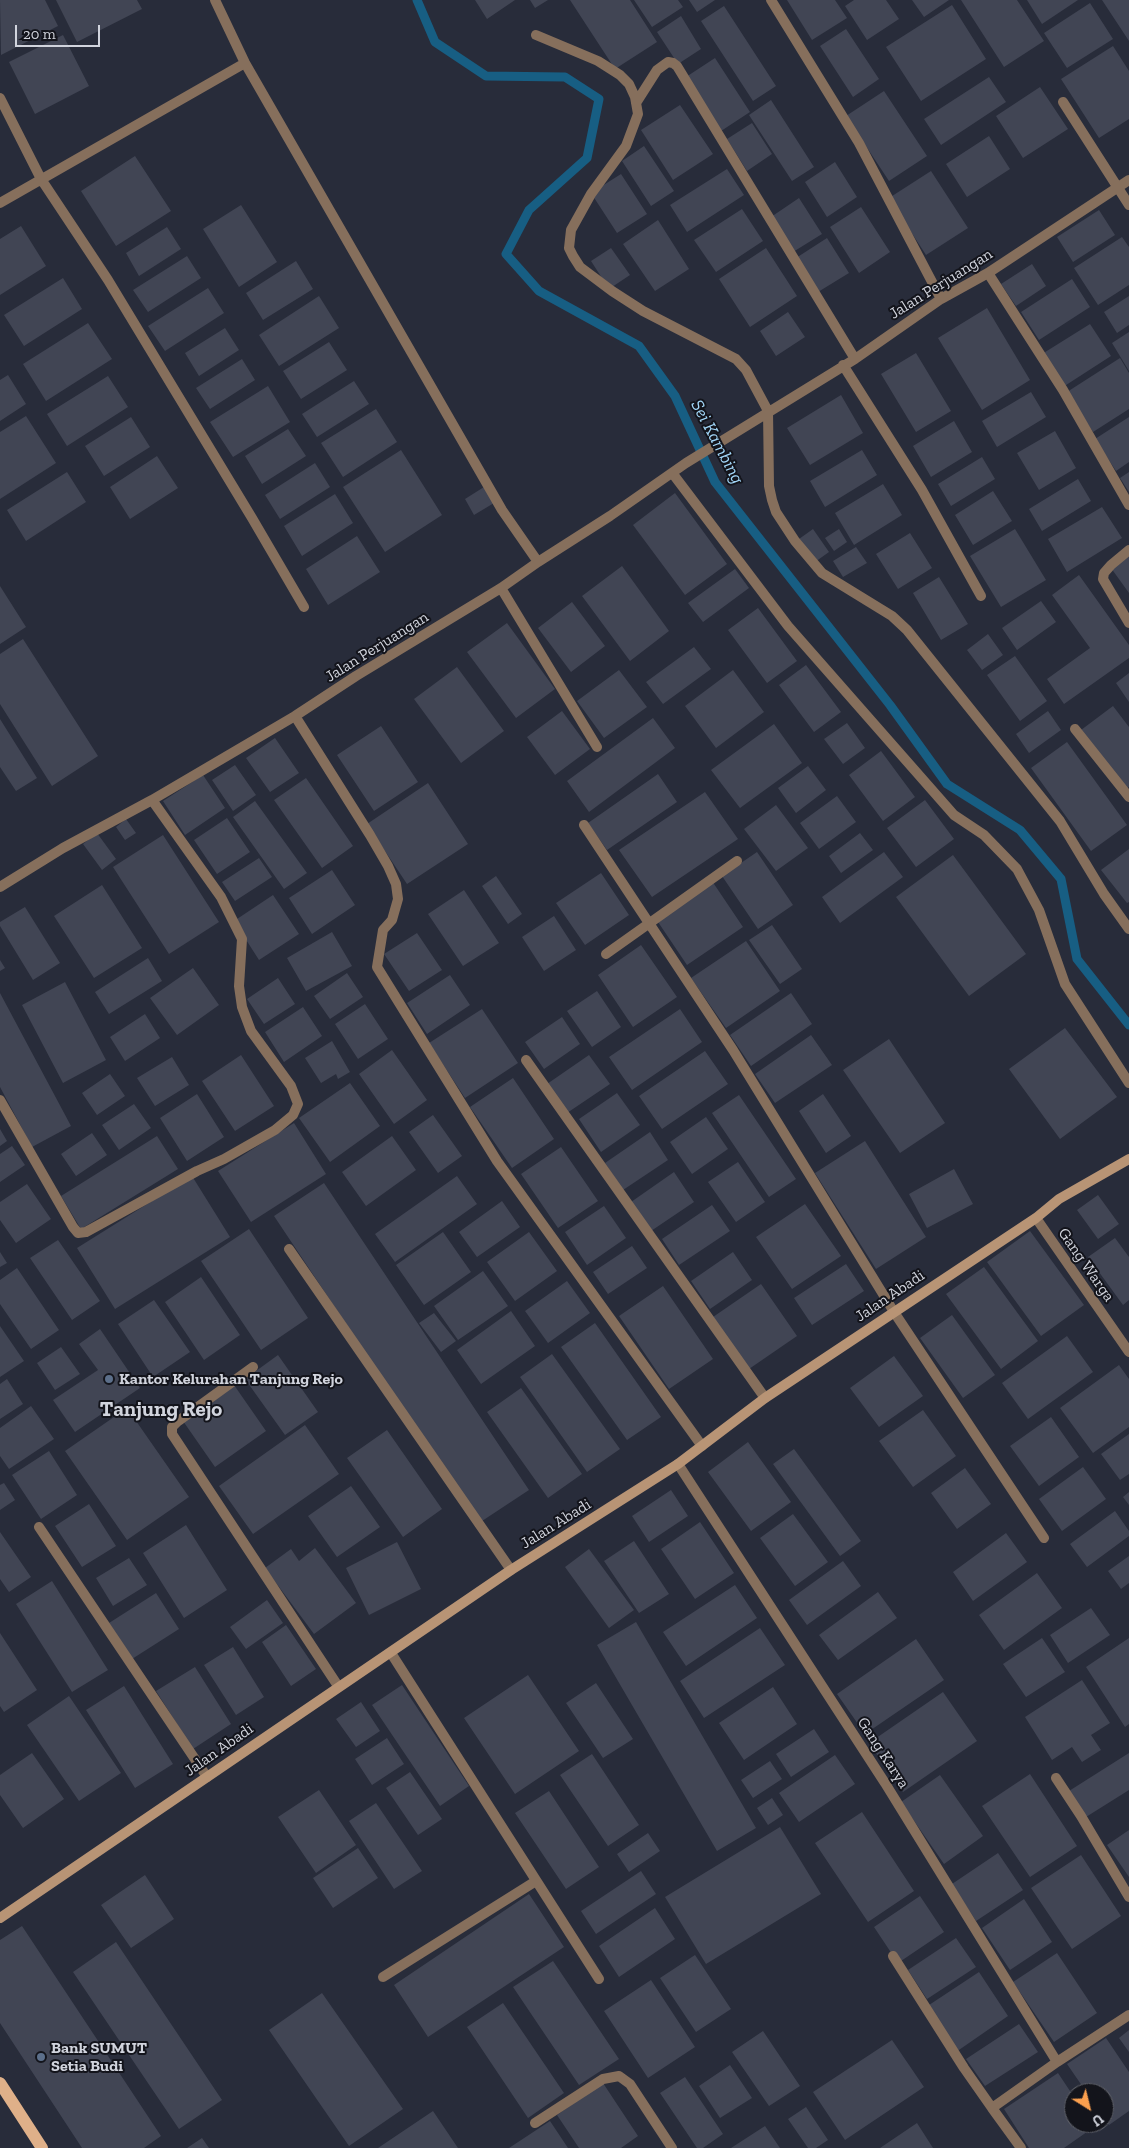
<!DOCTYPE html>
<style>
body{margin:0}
#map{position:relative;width:1129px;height:2148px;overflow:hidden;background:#282c3a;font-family:"Zilla Slab",serif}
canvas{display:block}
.north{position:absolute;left:1064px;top:2083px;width:50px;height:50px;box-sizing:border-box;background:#13141b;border:1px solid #5f6169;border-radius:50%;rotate:144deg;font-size:14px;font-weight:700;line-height:20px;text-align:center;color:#d1d4dd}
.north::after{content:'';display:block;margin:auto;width:18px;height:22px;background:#fa9f4e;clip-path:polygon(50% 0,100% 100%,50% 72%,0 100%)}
.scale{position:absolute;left:15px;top:25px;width:85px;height:22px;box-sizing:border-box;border:2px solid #d1d4dd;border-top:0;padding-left:6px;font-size:15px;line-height:18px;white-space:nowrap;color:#d1d4dd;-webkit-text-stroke:4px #13141b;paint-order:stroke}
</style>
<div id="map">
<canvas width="1129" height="2148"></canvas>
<div class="north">U</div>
<div class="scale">20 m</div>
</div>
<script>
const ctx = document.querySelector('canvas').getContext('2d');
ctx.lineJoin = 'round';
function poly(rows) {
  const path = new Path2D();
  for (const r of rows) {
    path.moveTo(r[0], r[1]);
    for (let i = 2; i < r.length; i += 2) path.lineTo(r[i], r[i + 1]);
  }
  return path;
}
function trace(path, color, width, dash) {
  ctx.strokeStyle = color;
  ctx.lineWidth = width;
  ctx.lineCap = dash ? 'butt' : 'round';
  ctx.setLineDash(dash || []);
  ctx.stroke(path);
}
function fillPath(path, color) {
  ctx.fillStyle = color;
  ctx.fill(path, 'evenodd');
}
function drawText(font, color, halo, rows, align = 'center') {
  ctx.font = font + ' "Zilla Slab",serif';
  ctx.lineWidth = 4;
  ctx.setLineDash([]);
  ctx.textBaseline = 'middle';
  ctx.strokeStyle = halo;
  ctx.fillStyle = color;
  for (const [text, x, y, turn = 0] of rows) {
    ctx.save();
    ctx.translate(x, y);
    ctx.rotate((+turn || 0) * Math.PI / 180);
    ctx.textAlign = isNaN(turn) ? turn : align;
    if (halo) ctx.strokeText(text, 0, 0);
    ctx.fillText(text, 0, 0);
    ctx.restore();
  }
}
trace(poly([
 [417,0,435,42,486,76,565,77,599,99,587,158,529,210,506,254,539,291,639,346,675,396,715,482,890,705,947,784,1020,830,1061,879,1077,959,1129,1025]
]), '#175e83', 9);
fillPath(poly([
 [0,0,45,0,58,26,1,55],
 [56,0,137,0,142,9,77,42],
 [475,0,515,0,487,19],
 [530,0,548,0,535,8],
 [570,0,630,0,657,42,615,69],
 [634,0,678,0,683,7,652,27],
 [689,0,715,0,697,12],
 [787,0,835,0,847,18,812,40],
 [854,0,886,0,899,19,867,40,845,6],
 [912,0,949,0,924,17],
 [961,0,1017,0,1044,41,1004,67],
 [1027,0,1078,0,1042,24],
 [1102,0,1129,0,1129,41],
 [1090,3,1113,39,1067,68,1044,33],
 [952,5,986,59,921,101,886,47],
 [724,6,776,86,753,101,701,21],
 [681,16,701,49,678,64,657,32],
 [846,29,879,79,853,97,820,46],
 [63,35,89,86,35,114,9,62],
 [1113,46,1129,71,1129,119,1099,138,1061,79],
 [715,58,750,112,721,131,686,77],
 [989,77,1006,102,941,145,924,119],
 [1040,87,1068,129,1023,158,996,116],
 [884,91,927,156,889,181,846,116],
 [771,100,814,167,792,181,749,115],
 [680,105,713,154,673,180,641,130],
 [752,123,772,154,747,171,727,139],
 [989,136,1010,169,967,197,946,164],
 [644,146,674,191,651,206,622,161],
 [135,156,171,211,116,246,81,191],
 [835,162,857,197,827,217,805,182],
 [727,169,744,195,687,232,670,205],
 [931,171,968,228,926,255,889,198],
 [621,174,647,214,617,233,591,193],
 [799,198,822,234,793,252,771,217],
 [241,205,277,262,239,287,203,229],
 [861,207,890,252,859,273,830,227],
 [742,209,763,241,716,272,694,240],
 [1099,210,1115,235,1073,262,1057,237],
 [658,220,689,269,655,291,623,244],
 [21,226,46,266,0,295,0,239],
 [167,227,181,249,139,276,126,253],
 [1122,237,1129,247,1129,285,1098,305,1074,268],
 [827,238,849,273,818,292,796,258],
 [611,248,630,275,609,289,591,261],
 [766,248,797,296,750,327,719,279],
 [187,256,201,278,148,312,133,290],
 [296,261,313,289,263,320,246,293],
 [1032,264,1046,286,1016,306,1001,284],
 [63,278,82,309,24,346,4,315],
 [1072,279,1090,307,1039,340,1021,312],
 [208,288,224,313,165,351,148,326],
 [319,296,339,328,279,366,259,335],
 [1129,296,1129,325,1117,333,1104,312],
 [987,308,1030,380,982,410,938,338],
 [788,312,805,337,776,356,760,331],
 [88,323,112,359,46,401,23,364],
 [1090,324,1111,356,1063,387,1042,354],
 [225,328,239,350,199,376,185,353],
 [1129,332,1129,371,1112,343],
 [329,342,347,370,301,399,283,371],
 [916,353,951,411,916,432,881,374],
 [1120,358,1129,373,1129,409,1093,432,1067,392],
 [242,359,255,380,210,409,196,388],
 [8,375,26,404,0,421,0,380],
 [108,376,128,407,67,446,47,414],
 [354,381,369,404,317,437,302,414],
 [268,386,290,422,233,457,210,422],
 [1031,392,1046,417,997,447,982,421],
 [841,395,863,433,810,465,787,428],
 [376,409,397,442,343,477,321,443],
 [26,416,56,463,0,499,0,432],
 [131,417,150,447,104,476,85,446],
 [1129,417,1129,462,1116,471,1095,439],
 [954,421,972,452,931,477,913,446],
 [288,429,306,456,262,484,245,456],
 [1055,431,1076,468,1039,490,1017,453],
 [401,450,442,515,385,552,343,487],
 [862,450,877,475,825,507,810,481],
 [157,456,178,488,130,519,110,487],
 [982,457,995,479,951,506,938,484],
 [315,463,330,487,280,519,265,495],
 [67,472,86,502,26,541,7,510],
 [1129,472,1129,492,1120,478],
 [1078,479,1091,501,1042,531,1029,509],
 [883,484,902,515,854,545,835,513],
 [484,487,494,503,474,515,465,499],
 [993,491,1012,521,973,545,955,515],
 [675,493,727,564,685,595,633,525],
 [335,494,353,523,302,556,284,526],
 [1102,507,1122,538,1067,572,1048,539],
 [813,529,829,552,815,562,799,539],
 [839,529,847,542,834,551,825,538],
 [1015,529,1046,580,1001,607,970,556],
 [910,533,932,568,898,589,876,554],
 [357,536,380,572,328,605,306,569],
 [856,547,867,563,843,577,833,561],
 [1129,555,1129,593,1111,568],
 [622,566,669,631,630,661,582,596],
 [735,569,749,588,703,622,688,603],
 [1079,575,1129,645,1129,658,1064,704,1047,679,1090,648,1052,595],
 [939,577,968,624,941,640,913,593],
 [0,586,26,627,0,644],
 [1041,601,1056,622,1017,650,1002,628],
 [572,602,605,646,571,672,538,628],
 [758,608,797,661,767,683,728,630],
 [507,623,555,689,516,718,467,652],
 [988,634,1003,655,982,670,967,650],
 [23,639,98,756,52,786,0,704,0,654],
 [694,647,711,669,663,704,646,682],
 [1015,656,1047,701,1020,721,987,675],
 [806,665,841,712,814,732,779,685],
 [457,667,504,731,461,763,414,699],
 [619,670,647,707,604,738,577,701],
 [733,670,764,712,716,748,685,706],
 [1129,673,1129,702,1116,683],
 [1113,706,1129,727,1129,787,1125,790,1081,730],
 [562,711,590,749,555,775,527,737],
 [1048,711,1061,730,1029,753,1016,734],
 [653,718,675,748,589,812,567,781],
 [0,719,37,778,16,791,0,767],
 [847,723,865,748,843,764,824,739],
 [774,724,802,763,740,808,711,770],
 [381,726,418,782,374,811,337,755],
 [275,738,299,773,270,792,246,758],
 [1067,742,1127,825,1091,851,1031,768],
 [881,751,915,797,883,821,849,775],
 [235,765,256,795,233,811,212,780],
 [808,766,826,790,796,813,778,788],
 [658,774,677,802,607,850,588,823],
 [203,775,225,808,185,835,163,801],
 [306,778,353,846,322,868,274,800],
 [428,783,468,844,407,884,367,824],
 [705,792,738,839,652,897,619,850],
 [837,796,856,822,819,849,800,823],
 [925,800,954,839,916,867,887,828],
 [255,801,307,873,284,889,233,817],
 [776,805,808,848,776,871,744,829],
 [227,818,250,852,217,874,194,840],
 [126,819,136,833,125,840,116,827],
 [97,833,116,859,102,870,83,844],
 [860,833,873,850,841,873,829,856],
 [163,835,219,922,169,954,113,867],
 [1129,849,1129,902,1127,903,1101,870],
 [757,852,793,905,758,929,722,876],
 [884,852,903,877,840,923,822,897],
 [953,855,1026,954,969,996,896,897],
 [259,858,272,877,235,901,222,882],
 [332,870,355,905,312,934,289,898],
 [601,873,629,915,585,945,556,903],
 [496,876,522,914,508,924,482,886],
 [712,881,743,927,687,965,656,919],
 [102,885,142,948,94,978,54,916],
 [464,890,499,943,463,966,428,914],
 [273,895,299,934,259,960,234,921],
 [25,907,60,963,33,980,0,926,0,922],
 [554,916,576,950,544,971,522,937],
 [772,925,802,969,780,984,749,940],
 [332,932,352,966,306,991,287,958],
 [417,933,442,970,409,991,384,954],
 [746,941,780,991,726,1028,691,978],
 [641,945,677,997,633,1027,598,975],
 [148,958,162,981,109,1014,95,992],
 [0,960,5,968,0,971],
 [193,968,219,1005,177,1035,150,998],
 [347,973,363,997,330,1019,314,996],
 [450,975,470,1005,427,1034,407,1003],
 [278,978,295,1004,264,1024,247,999],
 [65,982,106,1060,63,1083,22,1005],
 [597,991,621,1027,592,1047,567,1011],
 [0,993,71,1126,32,1147,0,1087],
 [791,993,812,1024,751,1066,730,1035],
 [365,1004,388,1039,358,1059,335,1024],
 [303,1007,322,1036,284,1062,265,1032],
 [482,1009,518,1063,465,1098,429,1043],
 [680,1009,702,1042,632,1090,609,1057],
 [145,1014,160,1038,125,1061,110,1037],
 [562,1017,580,1044,544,1069,525,1042],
 [1065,1028,1117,1097,1060,1139,1009,1069],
 [811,1035,832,1065,775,1103,755,1074],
 [889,1039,945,1123,900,1153,843,1070],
 [332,1041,350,1072,338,1079,336,1074,321,1083,305,1058],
 [392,1050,427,1100,394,1124,359,1074],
 [705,1051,728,1084,662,1129,639,1096],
 [241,1055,274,1106,235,1131,202,1081],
 [589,1055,610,1084,567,1113,547,1084],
 [172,1057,189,1085,155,1106,137,1078],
 [110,1074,125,1096,97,1115,82,1093],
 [513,1078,554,1139,512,1168,470,1107],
 [350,1083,380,1126,330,1162,299,1118],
 [617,1093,640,1125,601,1152,579,1119],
 [197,1094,224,1137,187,1161,160,1118],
 [823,1094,851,1136,826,1153,799,1111],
 [739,1095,796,1179,769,1197,712,1113],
 [134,1104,151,1128,119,1150,102,1125],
 [433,1115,462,1156,438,1173,409,1132],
 [706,1117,728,1149,692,1174,670,1142],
 [294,1123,326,1174,251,1222,218,1171],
 [0,1129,7,1141,0,1146],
 [650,1132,668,1160,623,1190,605,1163],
 [92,1133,107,1155,76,1176,61,1154],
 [157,1136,178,1169,81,1229,61,1196],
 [392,1136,416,1170,366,1206,342,1172],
 [865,1141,926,1237,876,1269,815,1173],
 [12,1146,25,1165,0,1182,0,1154],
 [561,1147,598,1201,558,1228,521,1174],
 [738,1162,765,1202,736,1222,708,1182],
 [954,1169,973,1204,927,1228,909,1194],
 [674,1172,694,1202,651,1231,631,1202],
 [192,1176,230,1237,115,1309,77,1248],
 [457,1176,477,1204,395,1262,375,1234],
 [324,1183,529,1490,479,1523,274,1216],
 [27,1184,51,1219,16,1243,0,1220,0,1202],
 [1098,1195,1119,1224,1098,1239,1077,1210],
 [502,1201,520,1227,477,1257,459,1232],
 [805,1204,841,1256,792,1289,756,1237],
 [712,1205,730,1231,679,1265,662,1239],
 [604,1206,626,1238,587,1265,565,1232],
 [249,1229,308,1318,261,1350,201,1261],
 [1030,1231,1084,1305,1041,1336,987,1262],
 [443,1232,471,1272,424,1305,396,1265],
 [529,1232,557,1271,515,1301,487,1262],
 [1115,1238,1129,1257,1129,1300,1123,1305,1088,1257],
 [58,1240,100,1301,72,1320,30,1258],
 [632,1246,647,1268,608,1294,593,1272],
 [0,1252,7,1263,0,1267],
 [733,1252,752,1280,710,1309,691,1281],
 [846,1264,864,1291,812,1325,794,1298],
 [984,1267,1038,1341,1001,1369,946,1294],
 [17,1268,59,1330,31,1349,0,1304,0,1280],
 [483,1271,508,1306,458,1340,434,1306],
 [201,1277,240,1335,204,1360,165,1302],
 [567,1281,590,1313,548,1343,525,1311],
 [761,1284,797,1336,749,1369,713,1317],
 [663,1286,713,1359,669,1389,619,1316],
 [154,1300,190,1352,153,1377,118,1324],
 [511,1311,535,1346,481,1384,457,1350],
 [434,1313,456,1341,441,1352,419,1323],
 [952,1315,995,1375,963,1398,920,1338],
 [595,1323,661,1417,627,1440,561,1347],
 [0,1326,24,1361,0,1377],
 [100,1329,140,1388,75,1432,53,1400,98,1370,79,1344],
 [1067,1336,1093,1372,1028,1419,1002,1383],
 [61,1347,80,1374,55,1390,37,1363],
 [552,1354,620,1449,587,1472,520,1377],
 [278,1355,318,1412,285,1435,245,1379],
 [894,1356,923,1396,879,1427,850,1388],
 [1119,1365,1129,1379,1129,1427,1093,1453,1060,1408],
 [7,1379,23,1404,0,1419,0,1384],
 [234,1385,266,1431,215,1467,183,1421],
 [521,1388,582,1474,548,1498,487,1412],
 [31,1406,54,1439,9,1469,0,1456,0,1428],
 [127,1408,189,1497,127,1540,65,1451],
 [923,1410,956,1456,913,1487,879,1441],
 [1051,1417,1079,1457,1039,1486,1010,1446],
 [305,1425,339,1474,253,1534,219,1486],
 [387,1430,442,1509,403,1537,347,1458],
 [1129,1434,1129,1474,1120,1480,1101,1454],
 [748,1442,791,1502,751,1531,708,1472],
 [794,1449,861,1541,840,1556,773,1464],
 [49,1451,77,1495,41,1519,12,1475],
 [1083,1467,1106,1499,1062,1531,1039,1499],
 [965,1468,991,1504,957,1529,931,1493],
 [4,1483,15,1500,0,1510,0,1485],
 [351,1486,380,1527,337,1557,308,1516],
 [671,1490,688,1516,649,1542,632,1516],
 [1129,1492,1129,1505,1123,1497],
 [89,1504,116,1546,82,1567,55,1526],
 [1115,1511,1129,1531,1129,1536,1087,1567,1070,1544],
 [793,1514,828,1562,795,1586,760,1538],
 [700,1522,734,1573,695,1599,661,1549],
 [186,1525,227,1590,184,1618,143,1553],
 [0,1532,31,1577,9,1592,0,1579],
 [1006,1533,1027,1562,973,1601,953,1572],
 [634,1541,669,1594,639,1613,604,1561],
 [397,1542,421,1589,369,1615,346,1568],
 [315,1548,356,1603,314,1634,265,1568,291,1549,299,1561],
 [589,1549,634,1610,609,1628,565,1567],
 [1129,1556,1129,1583,1121,1589,1108,1571],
 [129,1558,147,1585,113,1606,96,1578],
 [843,1561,861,1586,807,1625,789,1600],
 [1037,1573,1062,1608,1004,1650,979,1615],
 [52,1581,108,1670,72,1692,16,1604],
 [735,1585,757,1618,686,1666,663,1632],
 [878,1592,897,1618,838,1660,819,1635],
 [156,1593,179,1629,132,1659,109,1623],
 [267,1600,283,1623,246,1649,230,1627],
 [1091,1608,1110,1635,1068,1663,1050,1635],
 [636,1622,756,1828,717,1851,597,1645],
 [286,1625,316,1669,291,1686,262,1642],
 [760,1628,785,1665,704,1718,680,1681],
 [0,1633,37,1690,4,1712,0,1706],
 [1042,1638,1065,1672,1026,1697,1003,1664],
 [1129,1638,1129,1724,1125,1727,1086,1667],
 [916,1639,944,1680,865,1734,837,1694],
 [233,1647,264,1697,236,1715,204,1665],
 [195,1667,231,1724,193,1749,156,1691],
 [528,1675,579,1751,515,1794,464,1718],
 [1082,1680,1110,1723,1091,1735,1101,1750,1082,1762,1072,1747,1052,1760,1025,1717],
 [596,1683,633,1739,603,1758,566,1703],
 [402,1685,469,1786,440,1806,372,1705],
 [124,1686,173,1764,135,1788,86,1710],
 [773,1687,797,1724,744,1760,719,1723],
 [943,1692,977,1741,903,1792,869,1743],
 [69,1696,121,1773,79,1801,27,1725],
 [361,1702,380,1731,356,1747,336,1719],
 [814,1729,829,1752,791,1777,776,1754],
 [387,1738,404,1764,372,1785,355,1759],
 [32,1753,64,1799,23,1828,0,1795,0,1775],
 [1129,1753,1129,1790,1086,1817,1069,1791],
 [592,1754,639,1825,608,1846,560,1775],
 [835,1755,855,1784,799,1822,779,1793],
 [770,1761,782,1779,753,1798,741,1780],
 [410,1772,442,1819,418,1835,386,1788],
 [1030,1774,1077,1846,1030,1877,982,1806],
 [940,1775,983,1836,944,1864,901,1802],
 [319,1790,356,1845,316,1873,278,1817],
 [549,1791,599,1867,566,1889,515,1813],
 [772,1798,783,1815,768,1825,757,1808],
 [376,1803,422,1871,394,1889,349,1821],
 [862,1812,914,1891,868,1922,815,1843],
 [780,1827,821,1894,706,1964,665,1897],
 [1129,1830,1129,1877,1107,1845],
 [648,1833,660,1851,629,1872,617,1854],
 [358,1848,378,1878,333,1908,313,1878],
 [998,1853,1023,1890,976,1921,952,1884],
 [1081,1855,1121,1916,1072,1949,1031,1888],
 [641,1871,656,1894,596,1934,581,1911],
 [145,1875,174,1919,131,1948,101,1905],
 [529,1894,564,1947,428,2037,394,1985],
 [920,1896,944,1932,898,1963,874,1927],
 [1024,1899,1052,1942,1010,1970,982,1928],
 [655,1908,675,1939,619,1977,599,1946],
 [22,1926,161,2136,144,2148,82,2148,0,2023,0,1940],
 [956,1938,976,1967,927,1999,908,1970],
 [116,1942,222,2100,179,2129,73,1972],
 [1057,1953,1097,2013,1054,2042,1013,1982],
 [695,1955,731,2009,696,2032,660,1978],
 [553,1961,619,2059,579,2085,513,1987],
 [979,1972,1008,2016,956,2052,926,2007],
 [651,1980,695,2047,648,2078,604,2011],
 [322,1993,403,2109,349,2146,269,2030],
 [503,2003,564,2093,528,2118,467,2027],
 [1019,2024,1038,2052,985,2086,966,2059],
 [1129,2030,1129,2052,1119,2038],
 [763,2031,800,2086,769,2106,732,2052],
 [1106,2038,1129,2072,1129,2111,1109,2125,1104,2118,1104,2093,1087,2093,1067,2064],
 [892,2040,924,2087,845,2140,813,2092],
 [730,2065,752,2098,720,2118,699,2086],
 [1058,2073,1074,2097,1074,2123,1092,2123,1094,2127,1064,2148,1029,2148,1004,2109],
 [685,2077,723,2134,703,2148,697,2148,660,2093],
 [603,2083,638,2136,621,2148,579,2148,557,2115],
 [806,2107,828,2140,816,2148,808,2148,788,2119],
 [433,2111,458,2148,378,2148],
 [550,2121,568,2148,509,2148],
 [917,2123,933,2148,880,2148],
 [765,2126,780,2148,731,2148],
 [202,2138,209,2148,187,2148]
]), '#414554');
trace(poly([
 [215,0,245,63,502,510,538,562],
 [771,0,859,143,941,299],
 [536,35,598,61,620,75,629,84,635,97,638,114,626,146,591,194,571,230,569,248,573,256,580,267,612,291,643,311,736,359,746,370,768,411,769,486,772,500,776,512,795,541,822,573,892,616,907,630,1060,821,1104,894,1129,929],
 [0,98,41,179,108,280,252,518,304,607],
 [1063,102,1129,205],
 [636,103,657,70,668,62,673,63,677,66,855,359],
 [0,203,245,63],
 [988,273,1063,390,1129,505],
 [843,365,922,490,981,596],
 [673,474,788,626,954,815,984,835,1017,869,1039,910,1065,984,1129,1083],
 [1129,550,1111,565,1104,573,1103,579,1129,623],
 [501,588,597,747],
 [295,716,370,835,388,866,396,884,398,899,392,920,383,930,377,967,497,1161,702,1446],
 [1075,729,1129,797],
 [584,825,733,1050,894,1312,1044,1538],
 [0,887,63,848,152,800,295,716,356,676,501,588,538,562,610,516,686,463,855,359,941,299,988,273,1129,180],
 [606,954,737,861],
 [526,1060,765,1398],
 [0,1100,73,1227,78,1233,86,1232,197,1171,224,1159,275,1130,293,1115,298,1104,291,1086,251,1031,242,1007,239,986,242,939,221,897,152,800],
 [1036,1218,1129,1352],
 [289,1249,511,1570],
 [253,1367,177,1422,172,1427,172,1434,338,1686],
 [678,1464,885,1783,1057,2062],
 [39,1527,207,1777],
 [391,1653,599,1979],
 [1056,1778,1081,1816,1129,1897],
 [893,1956,964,2068,992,2108],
 [383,1977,536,1881],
 [535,2123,603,2079,619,2076,630,2084,672,2148],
 [1021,2148,992,2108,1057,2062,1129,2015]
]), '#866f5c', 10);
trace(poly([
 [0,1918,511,1570,678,1464,765,1398,1036,1218,1059,1199,1129,1159]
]), '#b89475', 10);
trace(poly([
 [0,2083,42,2148]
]), '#dfb089', 12);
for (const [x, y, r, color] of [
 [109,1379,5,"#5c6f8a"],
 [41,2057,5,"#5c6f8a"]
]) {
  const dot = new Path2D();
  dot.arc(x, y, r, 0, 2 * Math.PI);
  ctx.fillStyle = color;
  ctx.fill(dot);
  trace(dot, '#13141b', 2);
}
drawText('16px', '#d1d4dd', '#13141b', [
 ["Jalan Perjuangan",941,284,-32],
 ["Jalan Perjuangan",377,647,-32],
 ["Gang Warga",1086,1265,55],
 ["Jalan Abadi",890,1296,-34],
 ["Jalan Abadi",556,1524,-32],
 ["Jalan Abadi",219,1750,-35],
 ["Gang Karya",883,1753,57]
]);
drawText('bold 16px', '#d1d4dd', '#13141b', [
 ["Kantor Kelurahan Tanjung Rejo",119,1379],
 ["Bank SUMUT",51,2048],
 ["Setia Budi",51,2066]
], 'left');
drawText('italic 18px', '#a3d7f9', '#13141b', [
 ["Sei Kambing",717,442,62]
]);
drawText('bold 21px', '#d1d4dd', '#13141b', [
 ["Tanjung Rejo",161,1410]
]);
</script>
